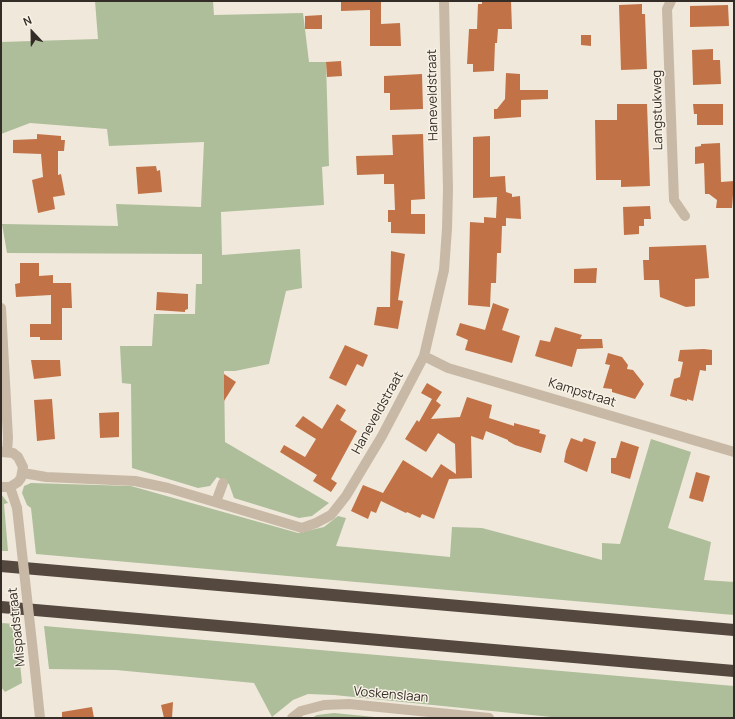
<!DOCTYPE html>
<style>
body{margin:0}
#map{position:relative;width:735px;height:719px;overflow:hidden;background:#f0e8da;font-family:Manrope,sans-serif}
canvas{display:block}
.frame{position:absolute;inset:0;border:2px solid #342d27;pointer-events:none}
.north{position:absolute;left:12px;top:12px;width:40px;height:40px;-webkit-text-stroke:3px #f8f2e6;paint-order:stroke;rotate:338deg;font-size:11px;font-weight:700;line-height:16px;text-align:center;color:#342d27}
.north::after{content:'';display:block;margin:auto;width:14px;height:18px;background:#342d27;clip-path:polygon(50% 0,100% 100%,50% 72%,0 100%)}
</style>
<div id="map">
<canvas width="735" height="719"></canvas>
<div class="frame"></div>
<div class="north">N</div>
</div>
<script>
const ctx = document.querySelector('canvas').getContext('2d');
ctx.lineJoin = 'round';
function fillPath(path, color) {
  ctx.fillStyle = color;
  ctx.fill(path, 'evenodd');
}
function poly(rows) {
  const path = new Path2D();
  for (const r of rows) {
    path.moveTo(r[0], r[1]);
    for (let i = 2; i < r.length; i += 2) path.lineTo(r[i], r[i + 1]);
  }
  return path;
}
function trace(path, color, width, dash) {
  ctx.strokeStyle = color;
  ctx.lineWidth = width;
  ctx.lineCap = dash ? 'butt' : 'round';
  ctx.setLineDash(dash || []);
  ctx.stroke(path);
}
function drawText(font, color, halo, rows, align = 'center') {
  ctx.font = font + ' Manrope,sans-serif';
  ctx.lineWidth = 3;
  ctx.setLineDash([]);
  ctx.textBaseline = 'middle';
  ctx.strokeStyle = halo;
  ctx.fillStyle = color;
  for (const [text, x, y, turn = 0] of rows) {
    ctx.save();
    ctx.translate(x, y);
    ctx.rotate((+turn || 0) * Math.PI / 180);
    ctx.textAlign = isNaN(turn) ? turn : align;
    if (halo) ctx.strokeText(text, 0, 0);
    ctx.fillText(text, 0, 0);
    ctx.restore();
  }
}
fillPath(poly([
 [95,1,213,1,214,15,303,13,309,62,326,62,329,166,322,167,324,205,221,212,222,255,300,249,302,288,286,291,269,364,235,371,224,371,225,442,329,503,312,516,299,518,234,498,229,484,217,477,210,486,198,488,132,468,131,384,122,383,120,346,152,346,154,314,195,314,196,284,202,284,202,254,7,253,2,224,118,226,116,204,201,207,204,142,109,146,107,129,30,123,1,134,1,42,98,39],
 [651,439,691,452,668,528,711,542,704,580,734,582,734,615,36,554,31,508,27,505,22,493,24,486,31,483,131,486,298,533,324,527,338,516,346,518,336,546,450,557,452,527,482,528,602,560,602,543,620,544],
 [1,494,8,503,4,504,8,551,1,551],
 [1,623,16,624,22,683,5,692,1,687],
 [44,626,734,686,734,718,561,718,334,695,308,694,293,700,272,717,254,683,116,670,49,669],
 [334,713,385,718,312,718,317,715]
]), '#aebe9b');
fillPath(poly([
 [341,1,381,1,381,24,400,23,401,46,370,46,370,10,341,11],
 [482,1,511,1,512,29,498,29,497,43,495,43,494,71,473,72,473,64,467,64,469,29,477,29,478,4,482,4],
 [642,4,642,14,645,14,647,69,621,70,619,5],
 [728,5,729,26,690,27,690,6],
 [322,15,322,29,305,29,305,16],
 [581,35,591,35,591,46,581,45],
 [713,49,713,60,720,60,721,84,693,85,692,50],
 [341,61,342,76,327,77,326,62],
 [506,73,520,74,520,90,548,90,548,99,521,100,521,117,494,119,494,109,497,109,505,99],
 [422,74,423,109,390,110,390,93,384,93,384,76],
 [617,104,647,104,650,186,621,187,621,180,596,180,595,120,617,120],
 [693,104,723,104,723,125,697,125,697,114,694,114],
 [37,134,61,136,61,140,65,140,64,151,58,151,58,175,61,174,65,195,53,197,55,209,38,213,32,180,43,177,41,154,13,153,13,140,37,139],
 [423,134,425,199,411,200,411,214,425,214,425,234,391,233,391,222,388,222,388,210,395,210,394,184,384,184,384,174,357,175,356,156,393,155,392,135],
 [490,136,490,177,505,176,506,192,512,194,512,197,520,196,521,219,506,218,506,226,502,226,501,253,497,253,496,283,491,283,490,307,468,305,470,222,484,223,484,217,496,218,497,197,473,198,473,137],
 [720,143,721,182,734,181,732,208,716,208,717,200,709,194,705,194,704,163,695,164,695,147,701,146,701,144],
 [156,166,157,171,160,170,162,192,138,194,136,167],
 [650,206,651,219,644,219,644,226,639,226,639,234,624,235,623,207],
 [706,245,709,278,695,279,695,306,686,307,660,297,659,280,644,280,643,260,649,260,649,247],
 [391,251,405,254,398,300,403,301,398,329,374,325,377,307,390,307],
 [20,263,39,263,39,276,53,275,53,283,71,283,72,308,62,308,62,340,40,340,40,337,30,337,30,324,51,324,51,295,16,297,15,284,20,283],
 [597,268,596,283,574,283,574,269],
 [157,292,188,294,188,309,185,310,185,312,156,310],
 [493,303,509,309,502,330,520,336,512,363,465,350,468,340,456,335,460,323,485,330],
 [555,327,582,335,580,339,602,339,603,348,577,349,572,367,535,356,540,340,550,342],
 [345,345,368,355,363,367,357,364,346,386,329,378],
 [704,349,712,350,712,365,706,365,706,371,700,370,693,401,687,399,687,401,670,396,674,379,680,377,683,362,678,361,680,350],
 [608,353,622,357,628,365,627,369,633,370,644,384,635,399,612,392,612,389,603,388,610,365,605,364],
 [31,360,60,360,61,376,34,379],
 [224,374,236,382,224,401],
 [427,383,442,392,436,401,441,405,431,419,460,417,467,397,492,405,489,418,514,426,514,423,540,430,539,433,546,435,541,453,515,445,508,441,508,440,486,431,483,440,471,436,472,478,449,479,434,519,422,514,420,518,407,512,406,513,381,501,376,513,371,511,368,519,351,511,363,485,383,493,403,460,432,478,441,464,456,474,455,444,438,433,426,452,405,439,417,420,419,422,432,399,421,393],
 [52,399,55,439,37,441,34,400],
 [337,404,346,410,340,420,357,431,331,479,337,483,331,492,313,481,317,475,280,452,284,445,305,457,316,439,295,426,303,416,322,429],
 [119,412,119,437,100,438,99,413],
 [571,438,582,442,584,438,596,442,587,472,564,462,566,451],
 [621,441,639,447,630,479,611,473,611,458,616,458],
 [696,472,710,476,703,502,689,498],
 [173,702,172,718,164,718,161,705],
 [92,707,94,718,62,718,62,712]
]), '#c17347');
trace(poly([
 [671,1,667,9,674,200,685,216],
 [1,308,8,438,7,452],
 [424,356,448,368,734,452],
 [23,473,46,477,135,481,168,488,302,528,316,523,331,515,346,496,382,436,424,356,444,270,447,229,448,189,444,1],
 [1,487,10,487,18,482,21,478,23,467,18,457,13,453,2,452],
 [10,487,17,508],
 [216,502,223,483],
 [35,670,40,718],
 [292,718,301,711,324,705,349,704,489,718]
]), '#c8b9a6', 10);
trace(poly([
 [1,566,734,630],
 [1,607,734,671]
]), '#55483e', 12);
trace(poly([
 [17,508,35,670]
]), '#c8b9a6', 10);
drawText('13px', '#342d27', '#f8f2e6', [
 ["Haneveldstraat",433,95,-91],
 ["Langstukweg",658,110,-91],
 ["Kampstraat",582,393,17],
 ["Haneveldstraat",378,413,-61],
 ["Mispadstraat",17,627,-96],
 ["Voskenslaan",391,695,5]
]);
</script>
